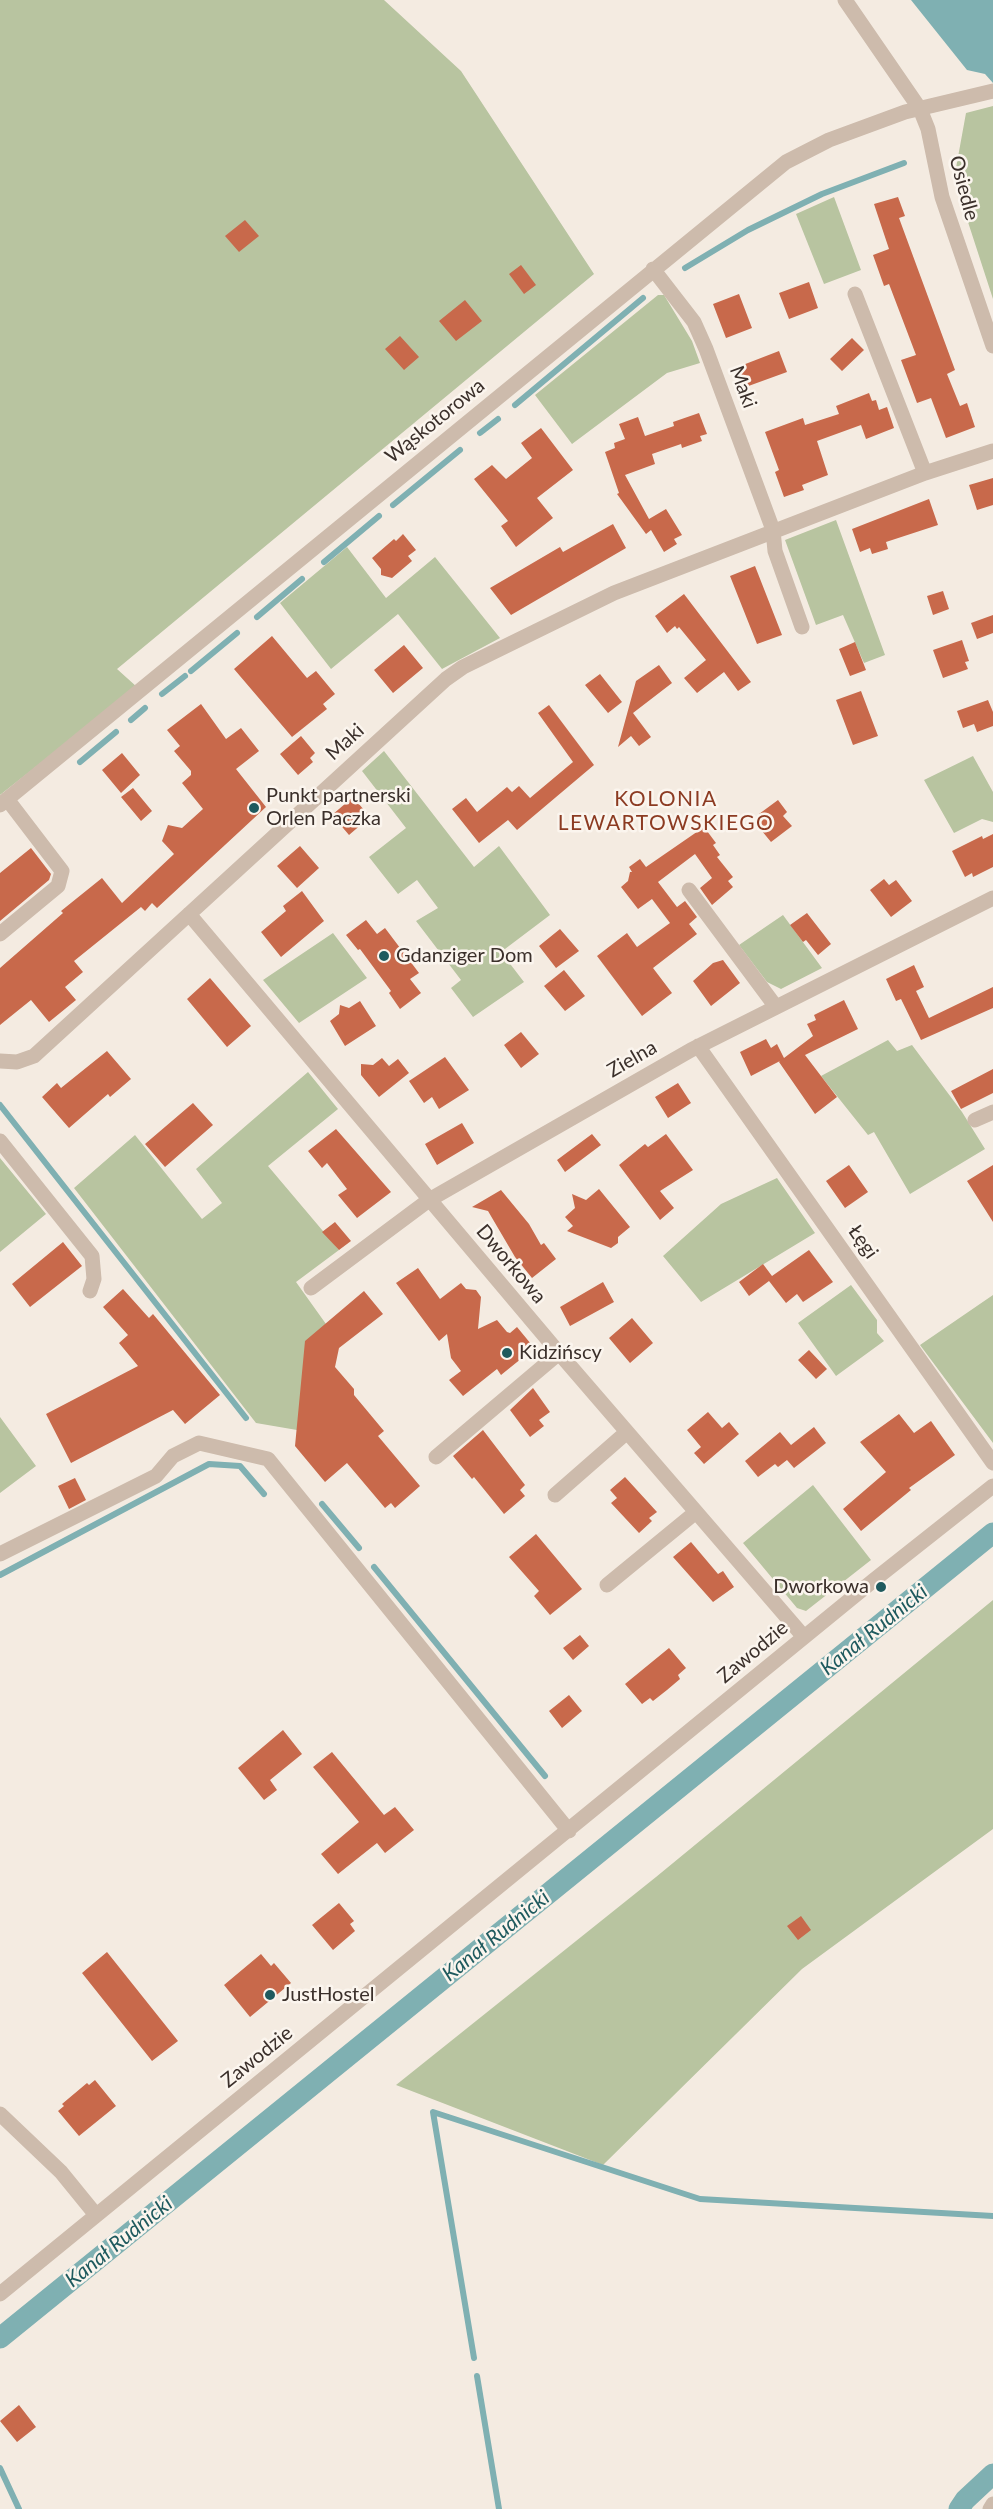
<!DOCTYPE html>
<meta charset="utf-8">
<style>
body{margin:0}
canvas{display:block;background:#f4ebe1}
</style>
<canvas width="993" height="2509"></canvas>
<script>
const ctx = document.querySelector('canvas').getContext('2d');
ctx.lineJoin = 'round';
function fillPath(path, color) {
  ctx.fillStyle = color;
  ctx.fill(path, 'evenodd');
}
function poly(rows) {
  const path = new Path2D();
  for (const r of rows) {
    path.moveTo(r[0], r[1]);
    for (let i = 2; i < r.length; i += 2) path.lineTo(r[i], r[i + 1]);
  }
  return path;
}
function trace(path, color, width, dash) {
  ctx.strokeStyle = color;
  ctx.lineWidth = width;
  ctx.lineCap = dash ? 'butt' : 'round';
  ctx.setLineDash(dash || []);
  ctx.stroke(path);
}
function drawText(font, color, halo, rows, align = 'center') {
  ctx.font = font + ' Lato,sans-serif';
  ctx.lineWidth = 5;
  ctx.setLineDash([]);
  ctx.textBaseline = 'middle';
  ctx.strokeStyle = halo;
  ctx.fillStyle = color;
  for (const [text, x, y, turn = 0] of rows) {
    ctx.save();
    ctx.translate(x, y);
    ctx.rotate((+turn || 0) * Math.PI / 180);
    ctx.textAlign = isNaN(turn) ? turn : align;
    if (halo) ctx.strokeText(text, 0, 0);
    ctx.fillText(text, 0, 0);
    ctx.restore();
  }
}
fillPath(poly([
 [0,0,384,0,461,71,594,274,117,669,137,687,0,795],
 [993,106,993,299,954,179,966,113],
 [834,197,861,270,824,284,796,214],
 [658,295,664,295,692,341,700,363,667,373,572,444,535,395],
 [836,520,885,655,864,663,843,615,816,625,785,540],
 [347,547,386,598,435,557,500,638,442,669,398,614,331,669,280,603],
 [384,751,474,867,499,846,550,915,501,952,524,982,473,1017,451,988,461,980,416,921,438,908,417,880,398,894,369,857,406,828,362,771],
 [973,756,993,792,993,822,982,819,954,833,924,780],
 [783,915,822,968,781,989,767,982,739,945],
 [333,933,367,978,299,1023,263,980],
 [888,1040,897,1051,912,1045,962,1112,985,1149,910,1194,874,1132,868,1135,821,1076],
 [308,1072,338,1109,268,1166,339,1250,296,1282,326,1324,297,1430,256,1423,74,1188,135,1135,202,1219,222,1203,196,1169],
 [0,1158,46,1214,0,1252],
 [777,1178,815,1233,701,1302,663,1256,721,1204],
 [851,1285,877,1320,877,1333,884,1341,836,1376,798,1323],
 [993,1295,993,1443,920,1345],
 [0,1417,36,1466,0,1493],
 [813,1485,871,1560,806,1611,797,1608,743,1543],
 [993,1600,993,1829,802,1969,603,2165,396,2085,656,1877]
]), '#b8c4a0');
fillPath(poly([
 [911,0,993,0,993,83,985,74,967,70]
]), '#7fb0b2');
trace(poly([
 [685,268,748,230,822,194,904,163],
 [515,405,643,298],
 [480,433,498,419],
 [393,505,460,450],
 [324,562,379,516],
 [257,617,302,579],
 [191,671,237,633],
 [162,694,185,676],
 [131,720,145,708],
 [80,762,116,732],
 [0,1105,246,1418],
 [322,1504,359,1548],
 [374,1567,545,1776],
 [0,1575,209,1464,240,1466,264,1494],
 [474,2358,433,2112,700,2199,993,2216],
 [477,2376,499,2509],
 [0,2468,19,2509]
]), '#7fb0b2', 6);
trace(poly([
 [0,2338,993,1533],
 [959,2509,965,2500,993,2474]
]), '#7fb0b2', 21);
fillPath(poly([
 [898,197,905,216,899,218,955,370,947,374,960,406,967,403,975,427,946,438,931,398,917,403,901,360,916,355,889,284,884,286,873,255,889,249,874,204],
 [245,220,259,236,239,252,225,236],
 [521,265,536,285,524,294,509,274],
 [809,282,818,308,789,319,779,293],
 [739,294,752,328,726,338,713,304],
 [465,300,482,321,456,341,439,321],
 [400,336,419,357,404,370,385,349],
 [852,338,864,350,842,371,830,359],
 [779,351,787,372,743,388,735,368],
 [869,393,872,401,876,400,879,410,887,407,894,428,866,439,861,425,817,441,828,475,802,485,804,490,784,497,775,472,779,470,765,432,803,418,805,425,839,414,836,406],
 [699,413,707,434,700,436,702,441,682,448,681,444,652,454,655,464,625,475,649,519,666,509,682,535,674,539,677,544,664,552,651,530,646,534,617,494,619,493,605,452,615,448,614,443,625,439,619,424,638,417,645,436,674,426,673,422],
 [541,428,573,470,537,498,553,518,516,547,501,526,508,521,474,479,492,465,506,479,532,458,521,443],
 [993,478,993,505,977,510,969,485],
 [929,499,938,525,886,542,888,549,872,554,870,548,860,552,852,529],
 [613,524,626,548,511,615,490,588,560,547,563,552],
 [403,534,416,550,408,556,412,561,392,578,381,575,381,569,372,558,394,539,396,541],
 [755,566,782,635,757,644,730,576],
 [943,591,949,609,933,615,927,596],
 [684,594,751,682,738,691,724,672,697,693,684,678,706,660,679,627,677,629,675,626,667,633,655,616],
 [993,615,993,633,977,639,971,623],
 [272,636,307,678,316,671,335,694,323,704,327,709,292,737,234,669],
 [962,640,969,661,965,662,968,669,943,678,933,650],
 [855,642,866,670,850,676,839,649],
 [404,645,423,668,393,693,374,670],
 [659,665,672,683,633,713,651,737,639,746,631,736,618,747,636,681],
 [600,674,622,702,608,713,585,685],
 [861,691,878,736,853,745,836,700],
 [988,700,993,712,993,726,977,732,974,724,963,728,957,711],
 [201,704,226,739,241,728,259,751,236,769,266,807,157,908,152,903,145,911,141,907,74,961,83,972,65,987,76,1000,49,1022,31,1000,0,1025,0,968,63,913,61,911,102,878,122,903,174,854,162,841,168,825,182,828,203,809,182,783,191,775,191,771,174,751,180,746,167,730],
 [549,705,594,765,517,830,508,820,479,843,452,809,466,798,477,812,507,787,512,792,519,786,530,798,573,762,538,713],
 [301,736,315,753,310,758,313,762,298,775,280,754],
 [122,753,140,775,121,793,102,770],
 [133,788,152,811,141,821,121,797],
 [353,797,370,817,349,835,332,815],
 [778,800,787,812,783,816,792,826,771,842,757,825,763,820,759,814],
 [704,827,716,843,713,845,720,855,717,857,733,877,728,881,733,887,712,905,700,888,712,878,695,854,658,882,677,907,685,901,697,917,689,924,697,934,653,968,672,993,642,1016,597,956,627,933,637,947,670,923,652,899,638,909,621,887,628,881,630,872,632,872,629,867,640,859,646,867],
 [993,834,993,867,973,877,972,873,965,877,952,851,982,836,983,839],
 [300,846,319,868,297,888,277,866],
 [31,848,51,874,49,880,0,921,0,873],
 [884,879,889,885,896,880,912,901,891,917,870,890],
 [302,891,324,921,281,957,261,932,286,911,283,906],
 [807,913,831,944,818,955,806,940,803,942,790,925],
 [366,920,377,934,385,928,419,973,410,979,421,993,400,1009,389,993,391,991,360,949,358,950,346,935],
 [560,929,579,951,556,968,539,946],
 [723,960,740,983,711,1006,693,981,713,963],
 [914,965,924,987,916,991,929,1018,993,987,993,1008,921,1040,901,999,896,1001,886,979],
 [564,970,585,996,565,1011,544,986],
 [210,978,251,1026,227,1047,187,999],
 [844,1000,858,1029,805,1055,837,1097,815,1114,779,1062,780,1061,751,1076,740,1052,766,1039,771,1048,777,1044,784,1058,813,1036,807,1024,816,1020,814,1015],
 [360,1001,376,1026,345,1046,330,1021,339,1014,340,1005,349,1008],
 [521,1032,539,1054,521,1068,504,1045],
 [107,1051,131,1079,110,1097,108,1094,69,1128,42,1097,57,1083,61,1088],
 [445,1057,469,1090,439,1109,432,1097,424,1103,409,1081],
 [382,1058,389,1066,398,1059,409,1073,379,1097,361,1075,361,1064,373,1065],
 [993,1069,993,1093,961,1109,951,1091],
 [678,1083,691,1103,668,1118,655,1097],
 [193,1103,213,1125,165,1167,145,1144],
 [462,1123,474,1143,437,1165,425,1144],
 [336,1129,391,1192,357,1218,338,1195,347,1189,327,1163,322,1168,308,1151],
 [592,1134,601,1145,565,1172,557,1160],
 [666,1134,693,1170,660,1191,674,1208,660,1220,619,1165,645,1144,648,1147],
 [849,1165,868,1192,845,1208,826,1181],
 [993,1165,993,1222,967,1181],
 [599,1189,630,1227,618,1237,618,1243,611,1248,567,1231,573,1226,565,1217,575,1208,572,1194,586,1200],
 [501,1190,529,1224,541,1245,544,1243,556,1259,532,1278,515,1257,488,1211,472,1207],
 [335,1222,351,1241,339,1250,322,1232],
 [63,1242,82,1266,30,1307,12,1284],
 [809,1250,833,1282,803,1302,797,1294,786,1303,769,1281,749,1296,739,1282,763,1264,772,1276],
 [418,1268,440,1299,461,1283,466,1289,476,1290,481,1297,478,1329,497,1320,507,1332,510,1333,517,1327,531,1344,524,1350,527,1354,501,1375,497,1369,463,1396,449,1380,461,1371,451,1358,447,1334,439,1341,396,1283],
 [603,1282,614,1302,570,1326,560,1307],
 [123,1289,149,1318,153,1314,220,1395,185,1424,173,1410,71,1463,46,1414,138,1366,119,1343,128,1335,103,1307],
 [364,1291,383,1314,339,1348,335,1367,354,1389,354,1395,384,1431,378,1436,420,1486,395,1508,391,1503,385,1508,347,1463,325,1482,295,1446,305,1341],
 [632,1318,653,1343,630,1363,609,1338],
 [809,1350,827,1369,816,1379,798,1360],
 [533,1388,550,1412,539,1420,544,1426,530,1437,510,1410],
 [708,1412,722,1428,729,1422,739,1434,704,1464,694,1453,701,1447,687,1430],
 [899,1414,914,1433,931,1421,955,1455,909,1488,911,1490,861,1531,843,1509,886,1472,860,1442],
 [814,1427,826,1443,794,1468,787,1460,778,1467,775,1464,758,1477,745,1461,780,1432,791,1445],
 [483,1430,525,1485,520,1490,525,1496,504,1514,474,1477,472,1479,453,1456],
 [625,1477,657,1512,649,1518,652,1521,639,1533,611,1503,617,1498,610,1490],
 [75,1478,86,1500,69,1509,58,1486],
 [536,1534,582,1589,550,1615,534,1596,539,1591,509,1557],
 [691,1542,718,1574,723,1571,734,1587,713,1602,673,1557],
 [580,1635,589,1646,573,1660,563,1648],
 [669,1648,686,1668,678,1675,680,1679,667,1690,653,1701,650,1698,642,1704,625,1684],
 [569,1695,582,1711,562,1728,549,1711],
 [283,1730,302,1754,270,1780,277,1790,264,1800,238,1768],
 [332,1752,384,1815,395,1807,414,1830,385,1853,377,1843,338,1874,321,1854,359,1822,313,1767],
 [339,1903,354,1921,350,1924,355,1931,333,1950,312,1925],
 [801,1916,811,1930,798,1940,787,1926],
 [107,1952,178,2041,152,2061,82,1973],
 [261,1954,271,1966,274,1963,291,1983,250,2017,224,1985],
 [95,2080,116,2106,79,2136,58,2111,64,2106,62,2104,87,2083,89,2085],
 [19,2405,36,2427,17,2442,0,2421]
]), '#c8694b');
trace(poly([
 [845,0,920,109,928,129,942,197,993,346],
 [653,269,694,322,706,349,773,530,775,551,802,627],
 [855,294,925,473],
 [0,805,786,162,829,140,905,112,993,91],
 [689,890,776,1007],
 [189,914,559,1353,804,1637],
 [0,934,58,886,62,871,7,799],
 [698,1046,993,1463],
 [0,1061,17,1062,34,1056,446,679,463,667,614,593,925,473,993,451],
 [975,1120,993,1112],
 [0,1141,92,1256,94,1279,90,1291],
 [311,1288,429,1200,691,1050,993,898],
 [436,1457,559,1353],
 [555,1495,627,1432],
 [0,1554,156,1476,173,1456,199,1443,268,1459,569,1831],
 [607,1585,696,1512],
 [0,2114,61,2172,96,2215],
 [0,2294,874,1580,993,1486],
 [990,2509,993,2504]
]), '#cdbbac', 15);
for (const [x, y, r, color] of [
 [254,808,6,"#1f5a5e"],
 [384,956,6,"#1f5a5e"],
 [507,1353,6,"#1f5a5e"],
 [881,1587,6,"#1f5a5e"],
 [270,1995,6,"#1f5a5e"]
]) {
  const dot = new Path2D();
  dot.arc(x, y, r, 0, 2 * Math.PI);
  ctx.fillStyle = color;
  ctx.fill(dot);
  trace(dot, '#fbf5ee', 2);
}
drawText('20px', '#3b302b', '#fbf5ee', [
 ["Osiedle",964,188,75],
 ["Maki",743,387,70],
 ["Wąskotorowa",435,421,-39],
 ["Maki",345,742,-42],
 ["Zielna",632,1059,-30],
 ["Łęgi",863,1242,55],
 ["Dworkowa",511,1264,50],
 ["Zawodzie",753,1652,-40],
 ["Zawodzie",257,2057,-39]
]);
drawText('20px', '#3b302b', '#fbf5ee', [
 ["Punkt partnerski",266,796],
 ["Orlen Paczka",266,819],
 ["Gdanziger Dom",396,956],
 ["Kidzińscy",519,1353],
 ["Dworkowa",869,1587,"right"],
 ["JustHostel",282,1995]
], 'left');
ctx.letterSpacing = '1.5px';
drawText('21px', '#8c3b22', '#fbf5ee', [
 ["KOLONIA",666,799],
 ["LEWARTOWSKIEGO",666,823]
]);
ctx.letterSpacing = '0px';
drawText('italic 21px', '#1f5a5e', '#fbf5ee', [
 ["Kanał Rudnicki",874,1630,-39],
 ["Kanał Rudnicki",496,1936,-39],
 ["Kanał Rudnicki",119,2242,-39]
]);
</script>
